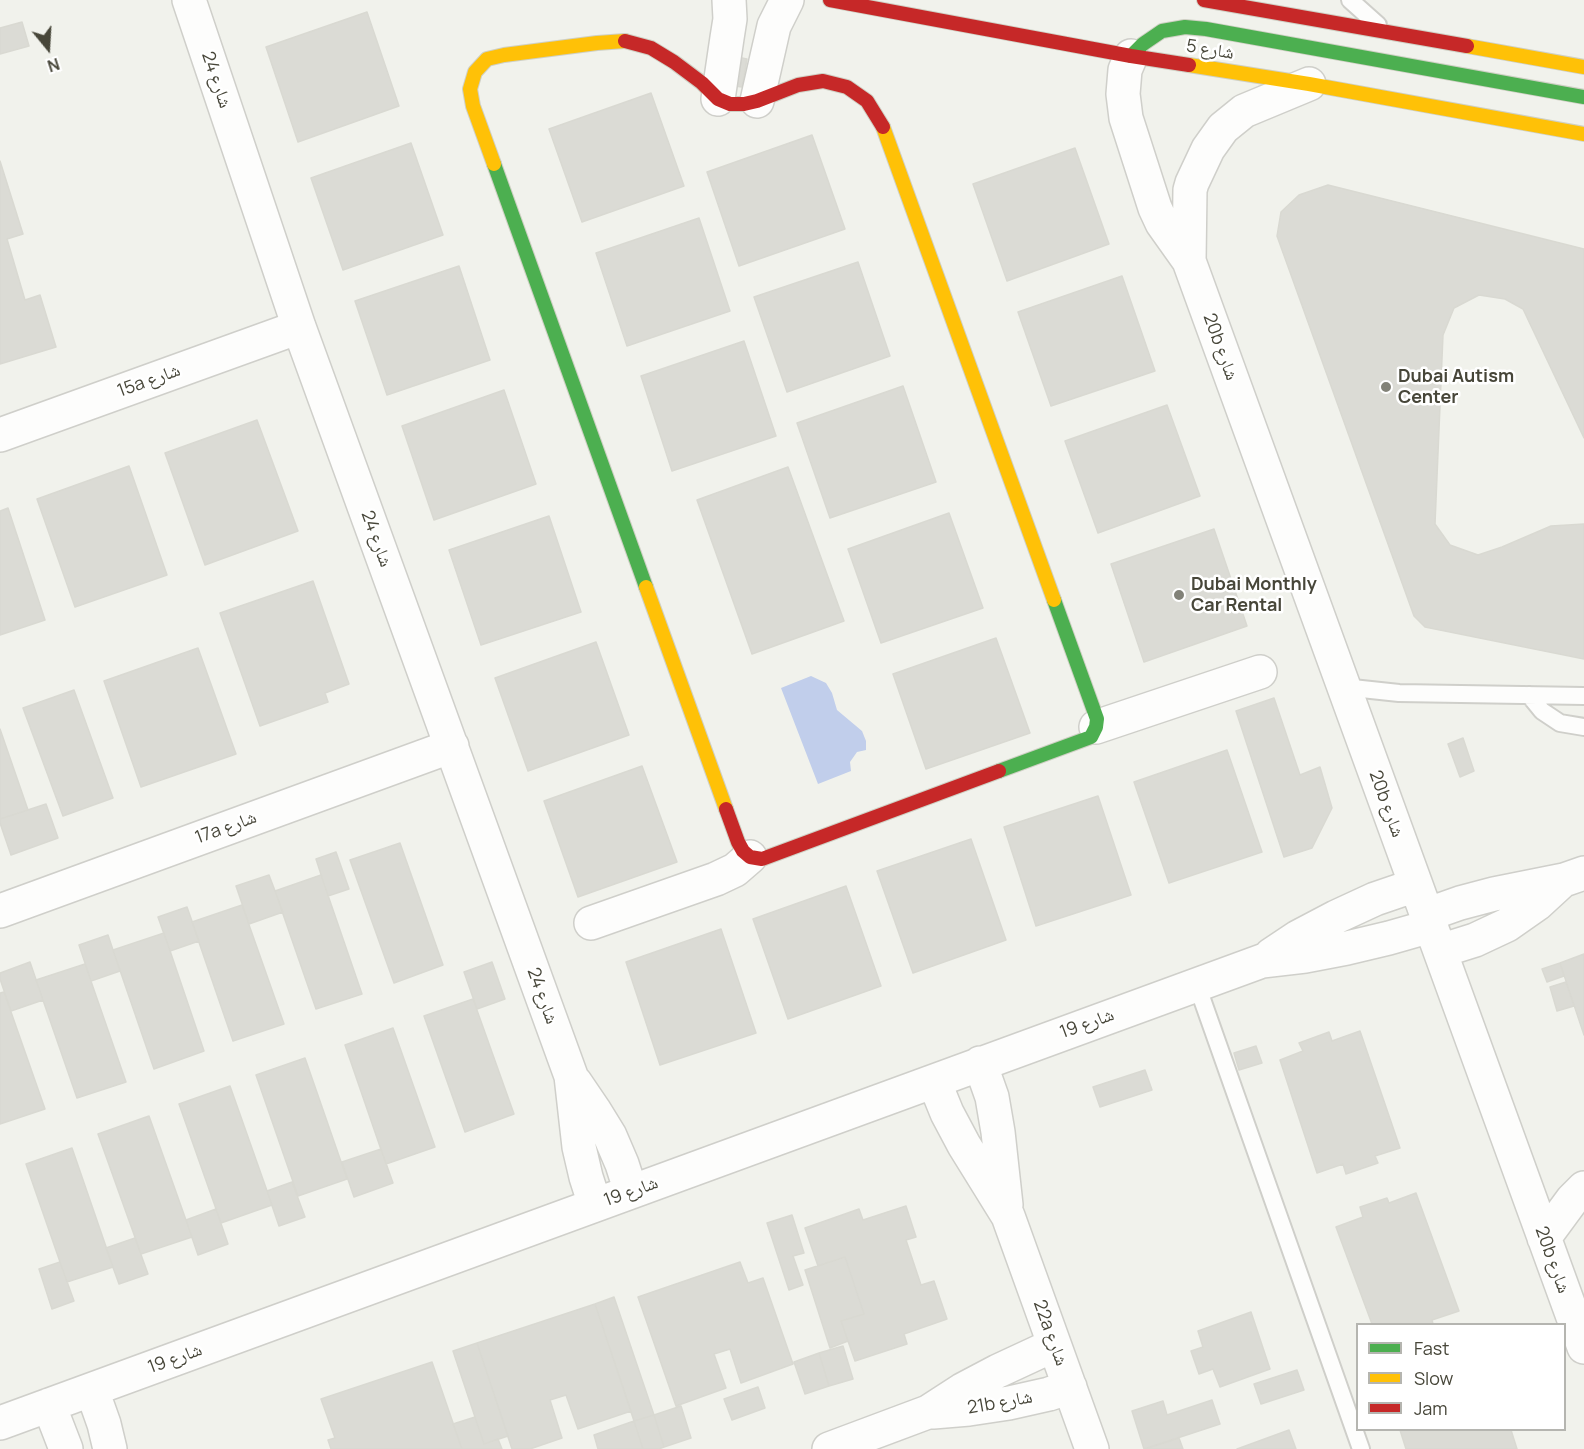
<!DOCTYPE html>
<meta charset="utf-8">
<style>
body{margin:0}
#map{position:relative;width:1584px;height:1449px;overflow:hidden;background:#f1f2ec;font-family:Manrope,sans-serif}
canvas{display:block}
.legend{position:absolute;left:1356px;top:1323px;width:210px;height:108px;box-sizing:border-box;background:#fff;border:2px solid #b5b5b0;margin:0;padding:8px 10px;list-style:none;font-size:18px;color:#474639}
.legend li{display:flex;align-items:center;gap:12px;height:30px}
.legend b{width:30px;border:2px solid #b5b5b0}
.north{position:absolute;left:18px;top:18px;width:60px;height:60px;-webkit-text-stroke:4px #fff;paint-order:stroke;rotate:162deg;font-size:16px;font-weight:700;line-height:24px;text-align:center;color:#474639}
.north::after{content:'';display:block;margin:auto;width:21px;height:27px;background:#474639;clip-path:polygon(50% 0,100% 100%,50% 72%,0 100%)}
</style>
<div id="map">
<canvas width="1584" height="1449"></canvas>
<ul class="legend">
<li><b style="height:8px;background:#4caf50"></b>Fast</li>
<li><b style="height:8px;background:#ffc107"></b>Slow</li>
<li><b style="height:8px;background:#c62828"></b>Jam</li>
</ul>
<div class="north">N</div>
</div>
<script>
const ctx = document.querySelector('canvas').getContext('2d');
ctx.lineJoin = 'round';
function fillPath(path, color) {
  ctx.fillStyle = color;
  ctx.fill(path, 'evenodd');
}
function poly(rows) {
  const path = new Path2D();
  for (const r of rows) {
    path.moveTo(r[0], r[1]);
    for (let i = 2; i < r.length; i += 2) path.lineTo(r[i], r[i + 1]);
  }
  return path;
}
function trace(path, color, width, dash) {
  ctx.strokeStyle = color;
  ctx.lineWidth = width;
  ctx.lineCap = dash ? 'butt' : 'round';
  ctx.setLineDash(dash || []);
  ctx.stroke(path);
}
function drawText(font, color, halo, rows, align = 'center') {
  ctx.font = font + ' Manrope,"Noto Naskh Arabic",sans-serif';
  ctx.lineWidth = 5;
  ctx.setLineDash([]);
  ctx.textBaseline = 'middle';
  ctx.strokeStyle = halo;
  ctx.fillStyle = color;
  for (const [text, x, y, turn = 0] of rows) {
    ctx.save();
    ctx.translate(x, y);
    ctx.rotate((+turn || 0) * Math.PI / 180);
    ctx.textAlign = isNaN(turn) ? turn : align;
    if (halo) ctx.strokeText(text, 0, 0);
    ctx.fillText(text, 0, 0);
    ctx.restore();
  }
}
fillPath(poly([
 [811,676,826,683,832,693,837,710,862,731,866,741,866,750,857,752,850,762,851,771,818,784,781,688]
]), '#c1ceeb');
const building = poly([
 [367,12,399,106,298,142,266,47,367,12],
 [22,22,29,46,0,54,0,28,22,22],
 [732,56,747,59,742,87,727,85,732,56],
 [651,93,684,186,582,222,549,129,651,93],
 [812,135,845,229,739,266,707,172,812,135],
 [411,143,443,235,343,270,311,178,411,143],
 [1075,148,1109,244,1007,281,973,184,1075,148],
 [0,161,23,234,7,239,25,300,40,295,56,347,0,364,0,161],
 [1328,185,1584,249,1584,438,1523,309,1505,299,1479,295,1454,308,1443,335,1435,524,1450,545,1478,555,1502,547,1551,526,1584,524,1584,659,1425,627,1414,616,1277,236,1281,212,1299,195,1328,185],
 [699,218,730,311,627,346,596,253,699,218],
 [858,262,890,356,787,392,754,297,858,262],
 [459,266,490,360,387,395,355,301,459,266],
 [1122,276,1155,371,1051,406,1018,312,1122,276],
 [744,341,776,436,672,471,641,376,744,341],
 [903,386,936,482,830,518,797,423,903,386],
 [504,390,536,484,434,520,402,426,504,390],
 [1167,405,1200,496,1098,533,1065,441,1167,405],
 [257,420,298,531,205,565,165,453,257,420],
 [129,466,167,575,75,607,37,499,129,466],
 [788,467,844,621,752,654,697,500,788,467],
 [8,508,45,620,0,635,0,511,8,508],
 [949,513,983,608,881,643,848,549,949,513],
 [549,516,581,612,481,645,449,550,549,516],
 [1214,529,1247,626,1144,662,1111,564,1214,529],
 [313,581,349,684,325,693,328,702,260,726,220,613,313,581],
 [996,638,1030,733,926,769,893,674,996,638],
 [596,642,629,735,528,771,495,678,596,642],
 [198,648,236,754,141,787,104,681,198,648],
 [74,690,113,798,63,816,23,708,74,690],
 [1274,698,1300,775,1320,767,1332,808,1312,848,1284,857,1236,711,1274,698],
 [0,729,28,810,0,819,0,729],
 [1463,738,1474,771,1460,777,1448,744,1463,738],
 [1227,750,1262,852,1169,883,1134,782,1227,750],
 [642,766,677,862,578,897,544,801,642,766],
 [1098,796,1131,895,1036,926,1004,827,1098,796],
 [46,804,58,838,11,855,0,823,0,819,46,804],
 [971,839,1006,940,913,973,877,871,971,839],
 [400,843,443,965,394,983,350,860,400,843],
 [336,852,349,889,328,896,316,859,336,852],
 [269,875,283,912,249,924,236,886,269,875],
 [321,875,362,994,316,1009,275,891,321,875],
 [846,886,881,986,788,1019,753,919,846,886],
 [242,905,284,1024,233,1041,192,922,242,905],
 [187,907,199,941,170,951,158,917,187,907],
 [721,929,756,1033,660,1065,626,962,721,929],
 [164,933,204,1051,154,1069,113,950,164,933],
 [108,935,120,971,91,981,79,945,108,935],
 [1584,954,1584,1035,1560,963,1584,954],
 [30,962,43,1000,11,1011,0,979,0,973,30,962],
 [492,962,505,999,477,1009,464,972,492,962],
 [1560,963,1564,976,1547,982,1542,969,1560,963],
 [85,964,126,1082,77,1098,36,980,85,964],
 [1566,982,1574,1006,1557,1011,1550,987,1566,982],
 [4,992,45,1109,0,1124,0,993,4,992],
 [473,999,514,1114,465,1132,424,1016,473,999],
 [393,1028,435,1147,386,1164,345,1045,393,1028],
 [1360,1031,1400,1148,1375,1156,1378,1163,1346,1174,1343,1164,1317,1173,1280,1060,1303,1051,1299,1043,1329,1032,1332,1041,1360,1031],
 [1256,1046,1262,1063,1239,1070,1234,1053,1256,1046],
 [305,1058,347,1179,298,1196,256,1075,305,1058],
 [1145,1070,1152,1090,1100,1107,1093,1087,1145,1070],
 [230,1086,272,1205,221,1223,179,1104,230,1086],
 [149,1116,192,1237,141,1254,98,1134,149,1116],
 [72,1148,113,1267,67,1282,26,1164,72,1148],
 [381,1149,393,1183,354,1197,342,1162,381,1149],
 [292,1182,305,1217,279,1226,267,1191,292,1182],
 [1416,1193,1459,1311,1432,1320,1433,1324,1372,1324,1336,1227,1363,1217,1360,1207,1387,1198,1389,1203,1416,1193],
 [906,1206,916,1237,906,1240,921,1285,934,1281,947,1319,904,1334,907,1344,855,1361,841,1321,864,1314,845,1257,818,1266,805,1228,859,1209,863,1220,906,1206],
 [216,1209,228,1244,198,1255,186,1220,216,1209],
 [792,1215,804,1253,793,1256,803,1285,789,1290,767,1223,792,1215],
 [135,1238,148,1274,119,1284,106,1248,135,1238],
 [845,1257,864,1314,841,1321,848,1341,830,1348,805,1270,845,1257],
 [60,1262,74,1301,52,1309,39,1269,60,1262],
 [740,1262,748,1283,763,1278,793,1364,741,1383,730,1349,714,1354,726,1388,676,1406,638,1297,740,1262],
 [614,1297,654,1415,634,1421,595,1304,614,1297],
 [595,1304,631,1411,578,1429,566,1395,550,1400,562,1438,530,1449,512,1449,477,1343,595,1304],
 [1251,1312,1270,1369,1220,1387,1213,1369,1199,1374,1191,1351,1203,1347,1198,1331,1251,1312],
 [477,1343,508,1436,484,1444,453,1351,477,1343],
 [843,1346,853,1379,829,1386,819,1353,843,1346],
 [819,1353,829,1386,805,1394,794,1362,819,1353],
 [432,1362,462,1449,331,1449,328,1440,335,1438,321,1399,432,1362],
 [1297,1370,1304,1390,1261,1404,1254,1384,1297,1370],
 [758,1387,765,1408,732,1420,724,1399,758,1387],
 [1212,1400,1220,1424,1144,1449,1132,1411,1163,1401,1167,1415,1212,1400],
 [681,1406,691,1438,664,1447,654,1415,681,1406],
 [654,1415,664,1447,659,1449,643,1449,634,1421,654,1415],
 [475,1417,484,1444,498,1439,502,1449,462,1449,453,1424,475,1417],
 [634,1421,643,1449,598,1449,594,1435,634,1421],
 [1289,1430,1296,1449,1237,1449,1289,1430],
 [1400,1430,1511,1430,1517,1449,1406,1449,1400,1430],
 [1179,1438,1183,1449,1145,1449,1179,1438]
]);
fillPath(building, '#dbdbd5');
trace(building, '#d9d9d2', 1.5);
const lane = poly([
 [1350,0,1378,25],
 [1343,687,1399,693,1584,696],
 [1529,695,1542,711,1560,723,1584,727],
 [1197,985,1361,1449]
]);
const street = poly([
 [189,0,299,327,571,1076,579,1147,586,1177,595,1205],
 [1131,56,1125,70,1123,94,1126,118,1155,208,1162,223,1189,261,1584,1347],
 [718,99,727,38,730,19,729,0],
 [757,101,774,26,787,0],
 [1189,261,1190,190,1192,183,1208,149,1223,128,1244,111,1309,84],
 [0,435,299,327],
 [1096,727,1260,672],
 [0,911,452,746],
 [1426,915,1460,903,1494,894,1564,880,1584,873],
 [591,923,716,879,735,870,750,857],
 [1440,951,1475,940,1507,925,1537,904,1562,881],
 [1271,955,1298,937,1336,917,1375,899,1416,885],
 [980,1063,992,1097,998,1132,1006,1205],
 [934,1081,947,1113,964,1145,1008,1216,1092,1449],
 [575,1082,594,1110,610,1136,622,1164,631,1192],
 [1544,1238,1572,1200,1584,1188],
 [92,1390,104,1424,110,1449],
 [49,1405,66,1449],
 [933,1412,969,1409,1009,1403,1049,1394,1070,1387],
 [0,1423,1262,961,1305,956,1347,948,1389,938,1431,926],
 [829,1449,928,1412,962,1390,998,1371,1054,1345]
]);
const fast = poly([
 [1131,56,1143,44,1162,31,1185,27,1206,29,1584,97],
 [494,164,646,587],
 [999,771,1091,737,1096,727,1097,719,1054,600]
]);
const slow = poly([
 [1467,46,1584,67],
 [1189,65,1309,84,1584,134],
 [883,127,1054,600],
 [494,164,473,106,470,89,475,72,487,59,504,55,597,43,625,41],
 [646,587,726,809]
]);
const jam = poly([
 [830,0,1131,56,1189,65],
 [1204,0,1467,46],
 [625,41,651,48,674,62,702,83,718,99,730,104,744,104,757,101,798,85,823,81,847,87,867,101,883,127],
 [726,809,738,842,743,851,750,857,762,859,999,771]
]);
trace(lane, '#cfcfca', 20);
trace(street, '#cfcfca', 36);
trace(fast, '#cfd0c4', 16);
trace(slow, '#cfd0c4', 16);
trace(jam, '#cfd0c4', 16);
trace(lane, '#fdfdfc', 16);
trace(street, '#fdfdfc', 33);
trace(fast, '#4caf50', 14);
trace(slow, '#ffc107', 14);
trace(jam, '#c62828', 14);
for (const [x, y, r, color] of [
 [1386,387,6,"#828278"],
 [1179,595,6,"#828278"]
]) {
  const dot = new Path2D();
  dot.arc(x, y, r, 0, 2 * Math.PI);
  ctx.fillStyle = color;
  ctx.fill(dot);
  trace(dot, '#fff', 2);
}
drawText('18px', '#474639', '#fff', [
 ["شارع 5",1210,50,9],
 ["شارع 24",216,80,71],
 ["20b شارع",1220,347,70],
 ["15a شارع",149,381,-20],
 ["شارع 24",376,539,70],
 ["20b شارع",1386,804,70],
 ["17a شارع",226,828,-20],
 ["شارع 24",542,996,70],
 ["شارع 19",1087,1024,-20],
 ["شارع 19",631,1192,-20],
 ["20b شارع",1552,1260,70],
 ["22a شارع",1050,1333,70],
 ["شارع 19",175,1359,-20],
 ["21b شارع",1000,1403,-10]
]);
drawText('bold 18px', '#474639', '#fff', [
 ["Dubai Autism",1398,377],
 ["Center",1398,398],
 ["Dubai Monthly",1191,585],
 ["Car Rental",1191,606]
], 'left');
</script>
